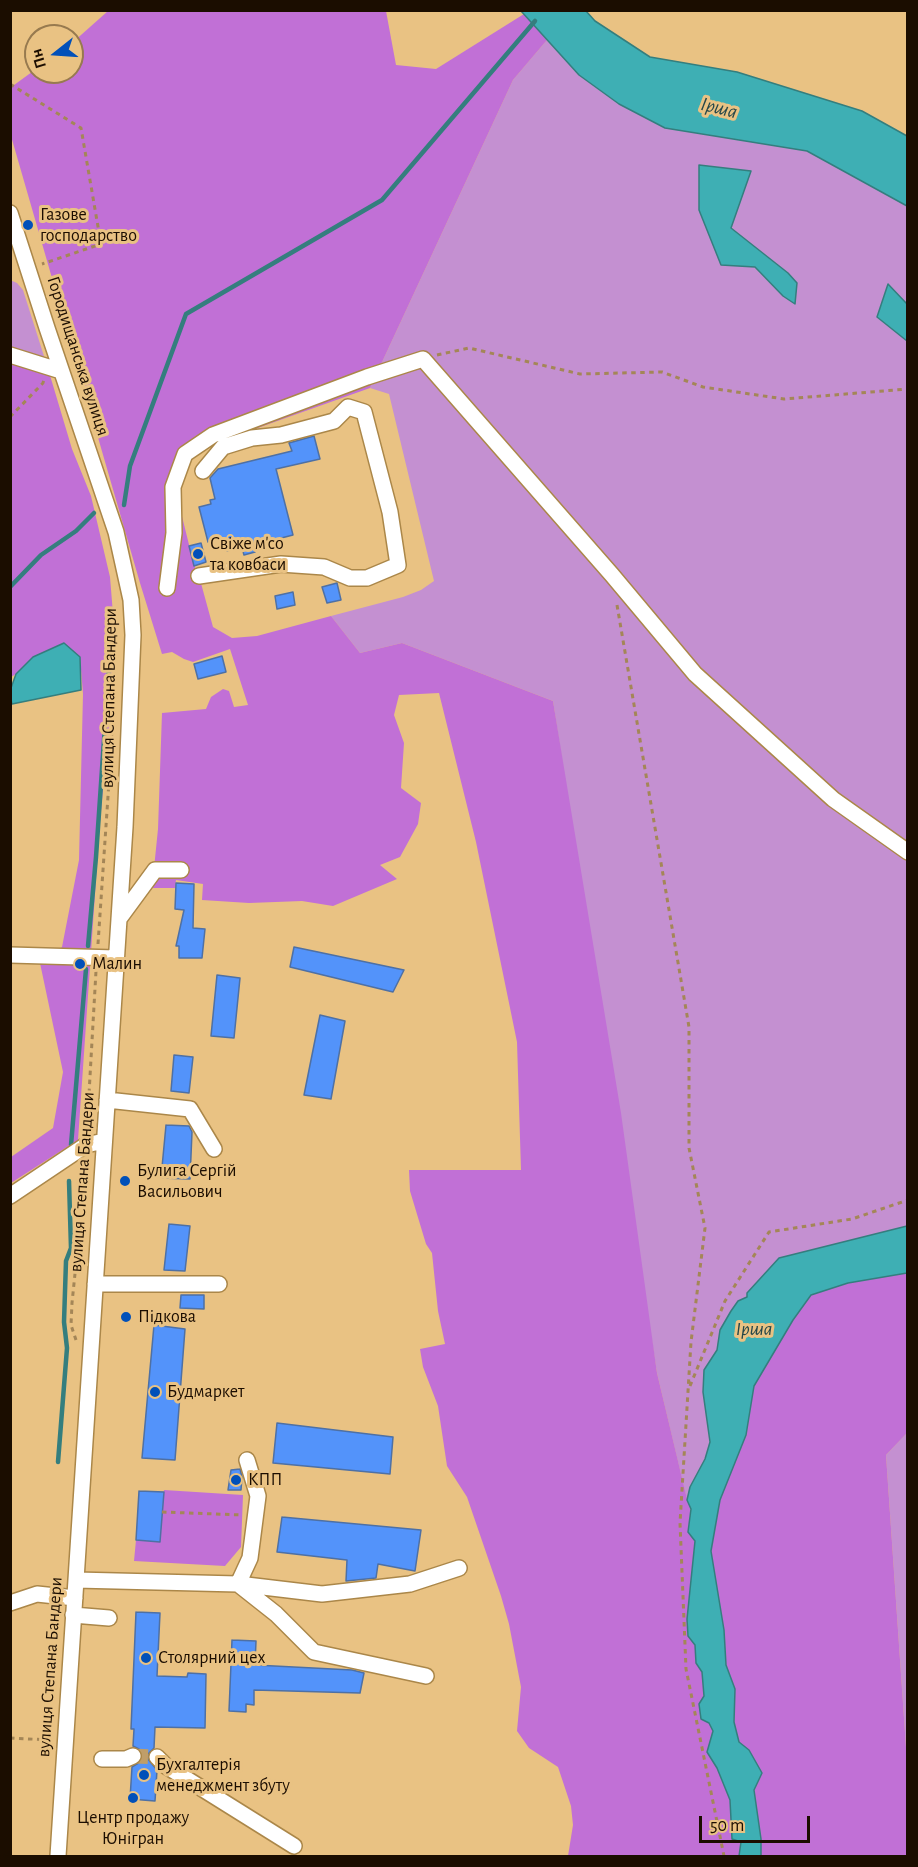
<!DOCTYPE html>
<meta charset="utf-8">
<style>
body{margin:0}
#map{position:relative;width:918px;height:1867px;overflow:hidden;background:#e9c283;font-family:"Alegreya Sans",sans-serif}
canvas{display:block}
.frame{position:absolute;inset:0;border:12px solid #1b0d00;pointer-events:none}
.north{position:absolute;left:24px;top:24px;width:60px;height:60px;box-sizing:border-box;background:#e9c283;border:2px solid #977a4f;border-radius:50%;rotate:253deg;font-size:16px;font-weight:700;line-height:24px;text-align:center;color:#1b0d00}
.north::after{content:'';display:block;margin:auto;width:21px;height:27px;background:#0150b9;clip-path:polygon(50% 0,100% 100%,50% 72%,0 100%)}
.scale{position:absolute;left:699px;top:1816px;width:111px;height:27px;box-sizing:border-box;border:3px solid #1b0d00;border-top:0;padding-left:8px;font-size:18px;line-height:21px;white-space:nowrap;color:#1b0d00;-webkit-text-stroke:4px #e9c283;paint-order:stroke}
</style>
<div id="map">
<canvas width="918" height="1867"></canvas>
<div class="frame"></div>
<div class="north">Пн</div>
<div class="scale">50 m</div>
</div>
<script>
const ctx = document.querySelector('canvas').getContext('2d');
ctx.lineJoin = 'round';
function fillPath(path, color) {
  ctx.fillStyle = color;
  ctx.fill(path, 'evenodd');
}
function poly(rows) {
  const path = new Path2D();
  for (const r of rows) {
    path.moveTo(r[0], r[1]);
    for (let i = 2; i < r.length; i += 2) path.lineTo(r[i], r[i + 1]);
  }
  return path;
}
function trace(path, color, width, dash) {
  ctx.strokeStyle = color;
  ctx.lineWidth = width;
  ctx.lineCap = dash ? 'butt' : 'round';
  ctx.setLineDash(dash || []);
  ctx.stroke(path);
}
function drawText(font, color, halo, rows, align = 'center') {
  ctx.font = font + ' "Alegreya Sans",sans-serif';
  ctx.lineWidth = 6;
  ctx.setLineDash([]);
  ctx.textBaseline = 'middle';
  ctx.strokeStyle = halo;
  ctx.fillStyle = color;
  for (const [text, x, y, turn = 0] of rows) {
    ctx.save();
    ctx.translate(x, y);
    ctx.rotate((+turn || 0) * Math.PI / 180);
    ctx.textAlign = isNaN(turn) ? turn : align;
    if (halo) ctx.strokeText(text, 0, 0);
    ctx.fillText(text, 0, 0);
    ctx.restore();
  }
}
fillPath(poly([
 [547,40,579,75,619,104,665,128,807,151,907,206,907,304,888,285,877,317,908,341,907,1226,865,1237,747,1297,720,1330,717,1350,704,1370,706,1415,710,1442,705,1459,690,1487,687,1500,657,1373,553,701,402,643,360,653,331,616,403,597,421,590,434,581,389,394,370,388,513,80],
 [750,171,731,228,788,273,795,303,783,296,699,210],
 [10,280,17,283,23,290,49,372,11,362],
 [907,1433,907,1762,886,1455]
]), '#c490d1');
fillPath(poly([
 [108,11,386,11,396,65,436,69,524,14,547,40,513,80,370,388,207,446,190,461,177,496,194,565,199,576,213,627,232,638,257,636,331,616,360,653,402,643,553,701,621,1113,657,1373,687,1499,691,1506,688,1532,695,1541,687,1619,688,1636,695,1645,696,1663,702,1672,704,1697,709,1723,713,1731,707,1752,717,1768,730,1800,731,1815,741,1842,739,1856,568,1856,573,1825,571,1806,558,1767,529,1748,517,1731,521,1687,509,1624,501,1596,467,1497,447,1466,438,1406,423,1367,420,1349,445,1344,438,1311,432,1253,426,1244,410,1191,409,1170,521,1170,517,1042,476,842,439,693,399,695,394,715,404,743,401,788,421,803,418,824,400,857,380,865,397,879,333,906,302,901,249,903,202,900,203,884,176,880,175,888,152,888,158,829,162,713,206,709,211,697,223,689,229,691,234,707,248,705,230,649,193,662,184,659,172,652,162,654,140,583,11,136,10,88,36,69,36,72,72,72,72,43],
 [11,362,49,372,72,449,91,496,110,577,113,614,112,692,100,822,78,1140,11,1183,11,1157,53,1128,63,1072,40,963,62,947,79,860,83,694,80,657,33,657,16,674,11,677],
 [907,1273,907,1433,886,1455,907,1762,907,1856,761,1856,761,1839,754,1790,762,1773,749,1750,739,1742,734,1722,735,1689,726,1665,724,1630,711,1551,720,1500,746,1435,754,1386,793,1320,811,1295,848,1283],
 [164,1490,243,1495,241,1547,225,1566,134,1561,136,1540,160,1542]
]), '#c170d6');
const water = poly([
 [521,11,586,11,595,21,650,57,737,72,862,111,907,136,907,206,807,151,665,128,619,104,579,75,521,11],
 [699,165,751,171,731,228,788,273,797,283,795,304,783,296,755,267,721,265,699,210,699,165],
 [888,284,907,304,907,341,877,317,888,284],
 [64,643,80,657,81,690,12,704,11,700,11,688,16,674,33,657,64,643],
 [907,1226,907,1273,848,1283,811,1295,793,1320,754,1386,746,1435,720,1500,711,1551,724,1630,726,1665,735,1689,734,1722,739,1742,749,1750,762,1773,754,1790,761,1839,761,1856,739,1856,741,1842,732,1839,730,1800,717,1768,707,1752,713,1731,709,1723,701,1719,699,1704,704,1696,702,1672,696,1663,695,1645,688,1636,687,1619,695,1541,688,1532,691,1509,687,1500,690,1487,705,1459,710,1442,703,1392,704,1370,717,1350,720,1330,731,1311,738,1301,747,1297,747,1293,779,1258,907,1226]
]);
fillPath(water, '#3eafb4');
trace(water, '#347e7e', 1.5);
trace(poly([
 [124,505,130,466,186,314,382,200,535,21],
 [10,587,41,555,76,531,94,513],
 [88,946,96,857,109,667],
 [71,1145,86,969],
 [58,1462,67,1348,64,1322,66,1261,71,1248,69,1181]
]), '#347e7e', 4.5);
const building = poly([
 [314,436,320,459,276,469,293,535,254,545,255,552,244,555,242,548,227,551,224,538,208,542,199,507,211,504,210,500,215,499,210,478,218,469,292,451,289,443,314,436],
 [201,543,206,562,194,566,189,546,201,543],
 [337,583,341,600,327,603,322,587,337,583],
 [293,592,295,605,277,609,275,596,293,592],
 [222,656,226,672,198,679,194,664,222,656],
 [176,883,194,884,193,928,205,929,202,958,179,958,179,946,176,946,184,910,175,909,176,883],
 [294,947,404,970,393,992,290,967,294,947],
 [217,975,240,978,234,1038,211,1036,217,975],
 [320,1015,345,1021,331,1099,304,1095,320,1015],
 [174,1055,193,1057,189,1093,171,1091,174,1055],
 [166,1125,189,1126,192,1132,190,1179,161,1178,166,1125],
 [169,1224,190,1226,185,1271,164,1270,169,1224],
 [181,1295,204,1295,204,1309,180,1308,181,1295],
 [154,1325,185,1329,175,1460,142,1458,154,1325],
 [277,1423,393,1437,390,1474,273,1463,277,1423],
 [240,1469,242,1477,241,1490,228,1490,231,1470,240,1469],
 [139,1491,164,1492,160,1542,136,1540,139,1491],
 [282,1517,421,1530,415,1571,378,1564,376,1578,346,1581,347,1560,277,1552,282,1517],
 [136,1612,160,1613,157,1676,187,1677,188,1673,206,1674,205,1728,155,1727,154,1748,148,1754,148,1759,157,1770,155,1801,130,1799,132,1767,140,1762,143,1757,139,1749,133,1746,134,1729,131,1729,136,1612],
 [232,1640,256,1641,255,1665,352,1670,364,1673,360,1693,254,1690,254,1705,246,1704,246,1712,229,1711,232,1640]
]);
fillPath(building, '#5393fa');
trace(building, '#4e70a4', 1.5);
trace(poly([
 [133,1756,157,1757]
]), '#c09e69', 15, [15, 8]);
const minor = poly([
 [10,213,47,328,116,532,131,600,133,635,125,827,58,1856],
 [10,355,61,371],
 [199,576,281,564,324,567,350,578,367,578,398,565,390,512,364,412,348,407,334,421,281,435,252,438,223,447,203,471],
 [167,588,174,533,173,487,185,454,213,435,367,377,423,359,612,575,695,674,833,799,908,852],
 [119,919,155,870,181,870],
 [10,955,116,958],
 [107,1100,190,1109,214,1149],
 [10,1196,86,1145,104,1141],
 [95,1284,219,1284],
 [76,1580,238,1584,322,1594,410,1584,459,1568],
 [238,1584,276,1614,314,1652,426,1676],
 [238,1584,250,1558,258,1496,247,1460],
 [10,1603,37,1594,75,1598],
 [73,1615,109,1618],
 [157,1757,166,1766,294,1846],
 [102,1759,126,1759,133,1756]
]);
trace(minor, '#ab8749', 18);
trace(poly([
 [10,84,81,128,101,244,42,264],
 [437,355,469,348,580,374,662,372,703,387,784,399,908,389],
 [10,417,43,383,44,379],
 [617,605,689,1027,689,1148,705,1228,691,1342,680,1523,686,1669,724,1856],
 [98,944,111,752,116,624],
 [87,1129,96,971],
 [85,1198,85,1163],
 [76,1340,71,1325,72,1303,76,1264,82,1247],
 [690,1386,725,1301,769,1232,852,1219,908,1200],
 [162,1512,242,1515],
 [10,1738,50,1740]
]), '#a48657', 3, [4.5, 4.5]);
trace(minor, '#fff', 15);
for (const [x, y, r, color] of [
 [28,225,6,"#0150b9"],
 [198,554,6,"#0150b9"],
 [80,964,6,"#0150b9"],
 [125,1181,6,"#0150b9"],
 [126,1317,6,"#0150b9"],
 [155,1392,6,"#0150b9"],
 [236,1480,6,"#0150b9"],
 [146,1658,6,"#0150b9"],
 [144,1775,6,"#0150b9"],
 [133,1798,6,"#0150b9"]
]) {
  const dot = new Path2D();
  dot.arc(x, y, r, 0, 2 * Math.PI);
  ctx.fillStyle = color;
  ctx.fill(dot);
  trace(dot, '#e9c283', 2);
}
drawText('18px', '#1b0d00', '#e9c283', [
 ["Газове",40,215],
 ["господарство",40,236],
 ["Свіже м'со",210,544],
 ["та ковбаси",210,565],
 ["Малин",92,964],
 ["Булига Сергій",137,1171],
 ["Васильович",137,1192],
 ["Підкова",138,1317],
 ["Будмаркет",167,1392],
 ["КПП",248,1480],
 ["Столярний цех",158,1658],
 ["Бухгалтерія",156,1765],
 ["менеджмент збуту",156,1786],
 ["Центр продажу",133,1818,"center"],
 ["Юнігран",133,1839,"center"]
], 'left');
drawText('18px', '#1b0d00', '#e9c283', [
 ["Городищанська вулиця",78,356,72],
 ["вулиця Степана Бандери",109,698,-89],
 ["вулиця Степана Бандери",82,1182,-86],
 ["вулиця Степана Бандери",50,1667,-86]
]);
drawText('italic 20px', '#264749', '#e9c283', [
 ["Ірша",719,108,14],
 ["Ірша",754,1329]
]);
</script>
